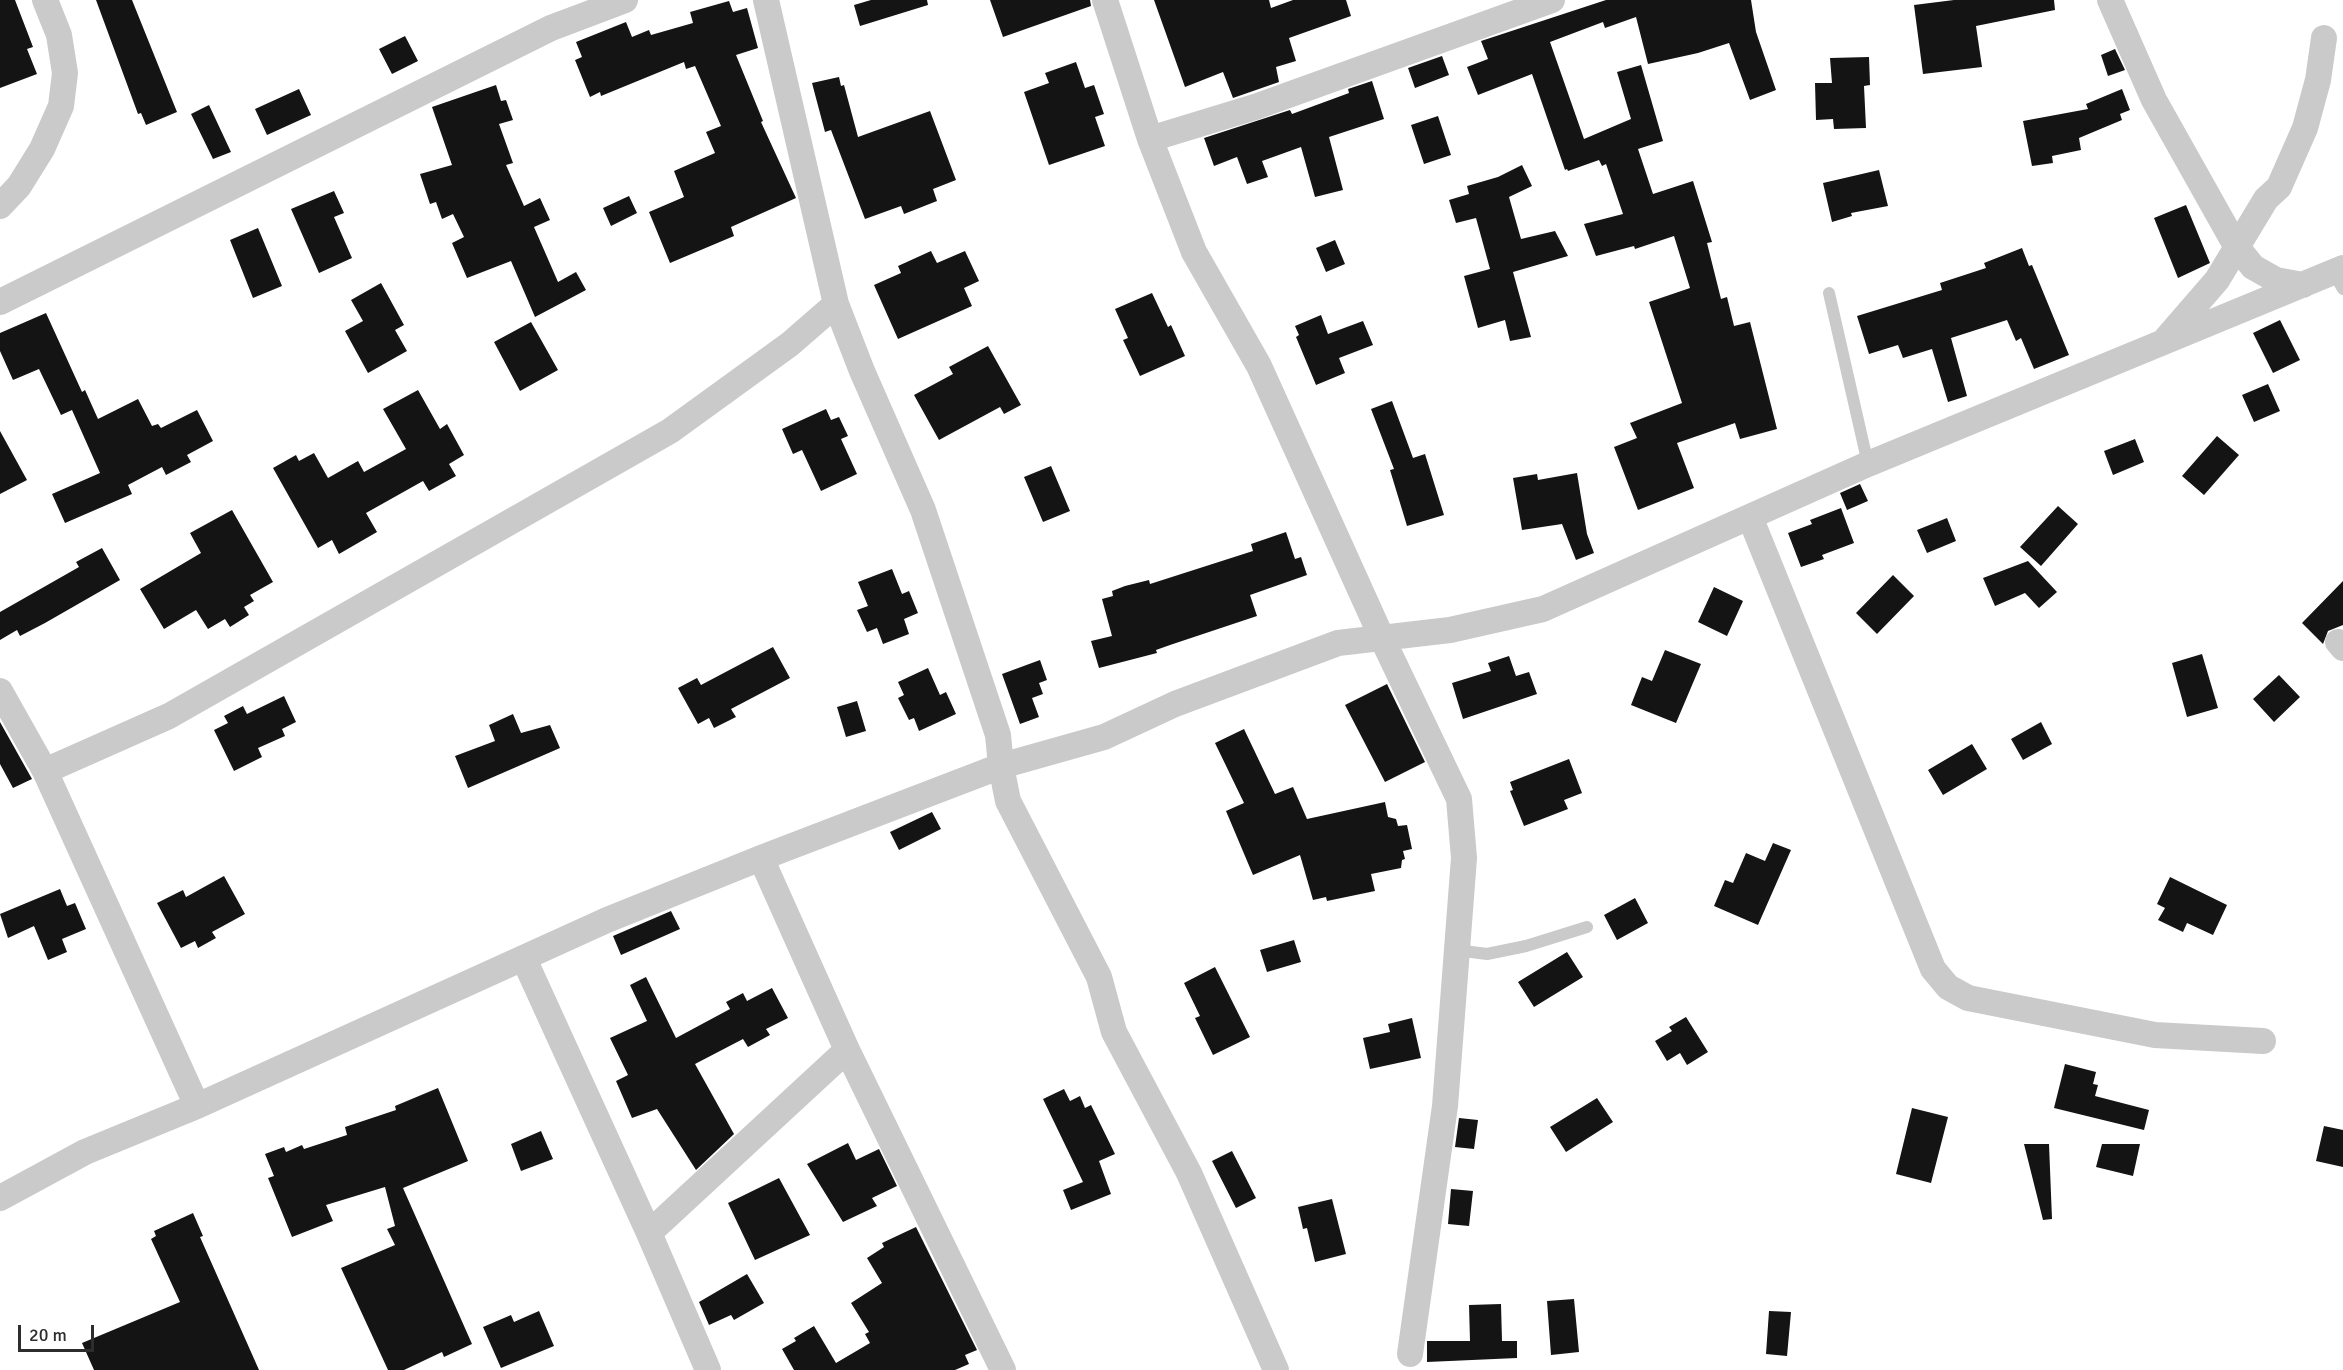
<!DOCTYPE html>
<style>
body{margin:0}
#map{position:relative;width:2343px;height:1370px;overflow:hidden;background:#fff;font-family:Signika,sans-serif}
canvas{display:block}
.scale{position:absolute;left:18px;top:1325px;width:76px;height:27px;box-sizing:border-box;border:3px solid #2d2d2d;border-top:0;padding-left:8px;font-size:18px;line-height:21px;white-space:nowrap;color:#2d2d2d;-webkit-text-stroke:4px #fff;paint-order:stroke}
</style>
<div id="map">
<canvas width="2343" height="1370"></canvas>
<div class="scale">20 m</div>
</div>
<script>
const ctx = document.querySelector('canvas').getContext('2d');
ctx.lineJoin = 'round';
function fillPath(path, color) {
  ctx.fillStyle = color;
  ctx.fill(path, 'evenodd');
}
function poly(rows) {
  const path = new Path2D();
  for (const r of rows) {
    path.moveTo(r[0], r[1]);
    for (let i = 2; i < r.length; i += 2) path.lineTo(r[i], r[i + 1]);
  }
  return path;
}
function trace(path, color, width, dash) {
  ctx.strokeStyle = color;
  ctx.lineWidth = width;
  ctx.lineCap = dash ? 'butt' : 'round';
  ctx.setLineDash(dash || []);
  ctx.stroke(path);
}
fillPath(poly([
 [0,0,15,0,33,47,27,49,37,74,0,88],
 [96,0,132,0,177,112,146,125,141,113,138,114],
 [871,0,927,0,928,5,860,26,854,5],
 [990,0,1090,0,1091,6,1003,37],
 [1154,0,1269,0,1271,8,1293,0,1346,0,1351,16,1289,38,1296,61,1276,67,1279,82,1233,98,1223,72,1185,87],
 [1606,0,1751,0,1756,32,1776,90,1750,100,1729,43,1698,53,1648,64,1636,17,1605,28,1603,22,1550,42,1584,139,1631,119,1617,72,1641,65,1663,141,1638,149,1653,194,1693,181,1712,242,1707,243,1721,299,1727,297,1734,326,1750,322,1777,429,1740,439,1735,423,1677,443,1694,488,1638,510,1614,447,1637,438,1630,423,1682,403,1649,302,1690,288,1674,236,1635,249,1634,246,1596,256,1584,224,1623,214,1606,164,1602,166,1599,160,1568,171,1567,169,1565,170,1532,74,1478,95,1467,67,1488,59,1481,41],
 [1954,0,2054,0,2055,10,1976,26,1982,67,1923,74,1914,5],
 [729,1,733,12,747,8,758,48,736,55,763,121,761,122,796,198,731,227,734,236,670,263,649,212,684,197,674,171,715,153,706,132,721,126,695,66,686,69,684,62,601,96,600,92,590,97,575,60,582,57,576,42,626,22,632,37,649,30,651,35,693,23,690,12],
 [405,36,418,61,392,74,379,49],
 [2115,49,2125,70,2108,76,2101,55],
 [1442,56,1449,75,1415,88,1408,68],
 [1869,57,1870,85,1864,86,1866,128,1834,129,1833,119,1816,120,1815,83,1832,83,1830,58],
 [1076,62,1085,88,1094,85,1104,114,1095,117,1105,146,1049,165,1024,92,1049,83,1045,73],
 [839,77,841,86,844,85,858,137,930,111,956,180,933,189,937,201,904,214,901,206,865,219,831,130,825,132,812,83],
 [1372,81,1384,119,1329,137,1343,190,1315,197,1301,147,1262,161,1268,177,1247,184,1237,157,1214,166,1204,138,1290,110,1292,114,1349,93,1348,89],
 [496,85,501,101,506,100,513,120,499,124,513,163,506,165,524,206,540,198,550,220,534,227,558,282,576,272,586,290,535,317,511,261,467,278,452,243,464,237,453,214,442,219,436,202,430,204,420,174,452,165,432,107],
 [299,89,311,115,267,135,255,109],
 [2122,89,2130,110,2120,114,2122,120,2079,138,2081,150,2052,156,2053,163,2032,166,2023,121,2088,109,2086,104],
 [209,105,231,152,213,159,191,114],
 [1438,116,1451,155,1424,164,1411,125],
 [1522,165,1532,186,1509,197,1521,239,1555,231,1568,256,1513,272,1531,337,1510,341,1505,320,1478,328,1464,276,1490,269,1476,218,1456,223,1449,200,1469,194,1467,186,1498,177],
 [1879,170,1888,206,1851,213,1852,216,1832,222,1823,183],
 [334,191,344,213,334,217,352,258,319,273,291,209],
 [629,196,637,213,611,226,603,208],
 [2186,205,2210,263,2178,278,2154,218],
 [258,228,282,286,253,298,230,240],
 [1335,240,1345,264,1326,272,1316,248],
 [2022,248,2029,266,2032,265,2069,355,2034,369,2021,338,2016,341,2007,320,1951,338,1967,396,1948,402,1932,349,1903,358,1898,345,1869,354,1857,316,1942,290,1940,283,1986,268,1984,263],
 [931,251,937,263,965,251,979,281,964,288,972,306,898,339,874,285,901,273,898,266],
 [381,283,404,325,395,330,407,351,368,373,345,331,363,321,351,300],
 [1152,293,1168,327,1171,325,1185,356,1140,376,1123,340,1128,338,1115,309],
 [46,313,82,392,85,390,98,419,138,399,152,426,158,424,161,428,197,410,213,441,187,455,191,462,166,475,162,467,128,485,132,494,65,523,52,494,100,473,72,410,61,415,39,369,13,380,0,351,0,333],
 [1321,315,1328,334,1363,321,1373,345,1339,358,1345,373,1316,385,1296,337,1299,335,1295,326],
 [2280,320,2300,360,2273,373,2253,333],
 [531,322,558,370,520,391,494,342],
 [988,346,1021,405,1004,414,1000,407,939,440,914,395,953,374,949,367],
 [2268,384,2280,411,2254,422,2242,395],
 [418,390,440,429,447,424,464,455,449,464,456,476,429,491,423,481,366,513,377,532,339,554,332,540,318,548,273,468,296,455,299,461,314,453,328,478,358,461,364,472,406,449,383,409],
 [1392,401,1413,458,1425,454,1444,515,1407,526,1390,470,1394,469,1371,409],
 [826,409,831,420,839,417,848,436,841,439,857,474,821,491,802,450,793,454,782,429],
 [0,431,27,480,0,494],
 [2217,436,2239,455,2204,495,2182,476],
 [2135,439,2144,462,2113,475,2104,451],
 [1051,466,1070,511,1043,522,1024,477],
 [1577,473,1587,534,1594,553,1576,560,1562,524,1522,530,1513,478,1537,474,1538,480],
 [1860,484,1868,501,1847,510,1840,493],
 [2058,506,2078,524,2041,566,2020,547],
 [1841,508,1854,543,1822,555,1824,559,1801,567,1788,533,1812,524,1810,520],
 [232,510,273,582,250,595,254,601,244,607,249,615,230,627,225,619,208,629,196,610,164,629,140,589,201,553,190,533],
 [1947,518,1956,541,1927,553,1917,530],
 [1286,532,1295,559,1301,557,1307,575,1250,595,1257,616,1170,645,1156,650,1157,653,1099,668,1091,641,1112,636,1102,599,1113,596,1112,591,1125,586,1149,580,1150,584,1253,551,1251,544],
 [102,548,120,580,45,623,20,636,17,630,0,640,0,612,79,567,76,562],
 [2028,561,2057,592,2039,608,2025,593,1995,606,1983,578],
 [892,569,902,594,909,591,918,613,904,619,909,634,883,644,877,628,867,632,857,610,868,606,858,582],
 [1893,575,1914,596,1877,634,1856,613],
 [2343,581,2343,625,2328,631,2323,644,2302,623],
 [1714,587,1743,601,1727,636,1698,622],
 [773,647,790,678,731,709,736,717,714,728,709,718,698,724,678,688,697,678,701,685],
 [1665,650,1701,664,1676,723,1631,705,1642,677,1652,681],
 [2202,654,2218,708,2187,717,2172,663],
 [1509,656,1516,676,1529,672,1537,694,1463,719,1452,683,1491,671,1488,663],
 [1040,660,1047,680,1039,683,1043,694,1032,698,1039,717,1020,724,1002,674],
 [928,668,940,695,946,692,956,714,919,731,914,718,909,720,898,698,904,695,898,682],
 [2279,675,2300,697,2274,722,2253,699],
 [1387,684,1425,762,1385,782,1345,705],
 [284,696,296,722,282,729,285,736,258,748,262,757,234,771,214,730,228,723,224,716,243,706,247,714],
 [857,701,866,731,846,737,837,707],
 [513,714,521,733,550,725,560,748,468,788,455,756,495,741,489,725],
 [0,722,32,779,13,788,0,764],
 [2041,722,2052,744,2023,760,2011,739],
 [1244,729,1275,794,1293,787,1307,819,1385,802,1388,817,1396,819,1398,826,1407,825,1412,849,1403,851,1405,859,1402,860,1401,868,1371,874,1375,891,1327,901,1326,897,1313,900,1300,855,1253,875,1226,811,1244,803,1215,743],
 [1972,744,1987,769,1943,795,1928,770],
 [1569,759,1582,793,1564,800,1568,809,1524,826,1510,791,1513,790,1510,782],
 [932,812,941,829,899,850,890,832],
 [1773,843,1791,850,1758,925,1714,906,1725,880,1733,883,1746,853,1765,861],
 [224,876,245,914,212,932,216,938,198,948,195,941,181,948,157,903,183,890,186,897],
 [2170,877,2227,905,2213,935,2187,923,2183,932,2158,920,2165,908,2157,904],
 [60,889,67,906,75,903,86,929,62,939,67,952,48,960,34,926,8,938,0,914],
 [1635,898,1648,923,1617,940,1604,915],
 [671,911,680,929,621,955,613,936],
 [1294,940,1301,962,1267,972,1260,950],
 [1567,952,1583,977,1534,1007,1518,982],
 [1215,967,1250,1037,1213,1055,1195,1018,1200,1016,1184,983],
 [646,977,676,1038,730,1009,726,1002,743,993,747,1001,772,988,788,1018,766,1029,770,1035,748,1047,743,1039,695,1064,734,1134,696,1170,657,1109,632,1118,616,1081,628,1075,610,1038,647,1021,630,985],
 [1686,1017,1708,1052,1687,1065,1680,1053,1667,1061,1655,1041,1672,1031,1669,1027],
 [1412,1018,1421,1058,1370,1069,1363,1038,1390,1032,1388,1024],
 [2065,1064,2096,1072,2093,1084,2098,1085,2095,1096,2149,1110,2144,1130,2054,1108],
 [438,1088,468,1161,403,1188,472,1344,444,1357,442,1352,404,1370,388,1370,341,1268,395,1245,387,1229,395,1226,385,1187,326,1205,333,1221,292,1237,268,1178,274,1176,265,1154,284,1147,286,1152,302,1145,304,1149,347,1135,345,1127,396,1110,395,1106],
 [1064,1089,1070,1101,1080,1096,1085,1108,1091,1105,1115,1154,1099,1161,1111,1194,1071,1210,1063,1190,1083,1182,1043,1099],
 [1597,1098,1613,1122,1566,1152,1550,1127],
 [1912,1108,1948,1117,1931,1183,1896,1174],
 [1459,1118,1478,1120,1474,1149,1455,1147],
 [2324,1126,2343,1130,2343,1167,2316,1161],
 [541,1131,553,1159,521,1171,511,1144],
 [848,1143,856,1160,879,1149,897,1186,872,1198,877,1206,843,1222,807,1164],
 [2024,1144,2049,1144,2052,1219,2043,1220],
 [2102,1144,2140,1144,2133,1176,2096,1167],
 [1232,1151,1256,1198,1236,1208,1212,1161],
 [779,1178,810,1235,755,1260,728,1203],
 [1451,1189,1473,1191,1469,1226,1448,1224],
 [1332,1199,1346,1254,1315,1262,1307,1228,1303,1229,1298,1207],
 [193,1213,203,1236,200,1237,259,1370,94,1370,82,1343,180,1302,151,1239,156,1236,154,1231],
 [916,1227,977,1350,965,1355,969,1364,955,1370,794,1370,782,1349,796,1341,794,1338,814,1326,836,1363,870,1343,865,1334,869,1332,851,1303,882,1283,867,1258,884,1247,882,1243],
 [747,1274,764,1303,734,1320,731,1315,709,1325,699,1302],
 [1574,1299,1579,1352,1551,1355,1547,1301],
 [1501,1304,1502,1341,1517,1341,1517,1358,1427,1362,1427,1341,1470,1341,1469,1305],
 [539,1311,554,1346,501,1368,483,1327,511,1315,514,1322],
 [1769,1311,1791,1312,1787,1356,1766,1354]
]), '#141414');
trace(poly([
 [2333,272,2343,289],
 [1829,293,1868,464],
 [1456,950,1487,954,1526,946,1587,927]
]), '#cacaca', 12);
trace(poly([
 [766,0,836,304,862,371,923,510,998,735,1001,766,1008,801,1099,977,1114,1032,1189,1173,1276,1370],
 [1105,0,1150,139,1194,252,1259,366,1381,636,1459,799,1464,858,1445,1106,1410,1354],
 [2110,0,2154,100,2236,246,2253,267,2276,280,2303,285],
 [1150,139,1255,107,1552,0],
 [0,206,19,186,42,149,61,106,65,73,59,35,45,0],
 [0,302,551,28,625,0],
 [2165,340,2217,280,2266,199,2279,187,2305,128,2318,80,2324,38],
 [1750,517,1933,969,1948,987,1968,998,2155,1035,2263,1041],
 [2338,642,2343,648],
 [0,691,45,771,197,1106],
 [45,771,169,716,670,431,790,344,836,304],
 [761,858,847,1050,1003,1370],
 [524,959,649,1233,708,1370],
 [0,1198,85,1152,197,1106,607,920,761,858,1001,766,1104,737,1175,704,1338,643,1450,630,1543,609,1868,464,2343,268],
 [649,1233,847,1050]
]), '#cacaca', 26);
</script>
